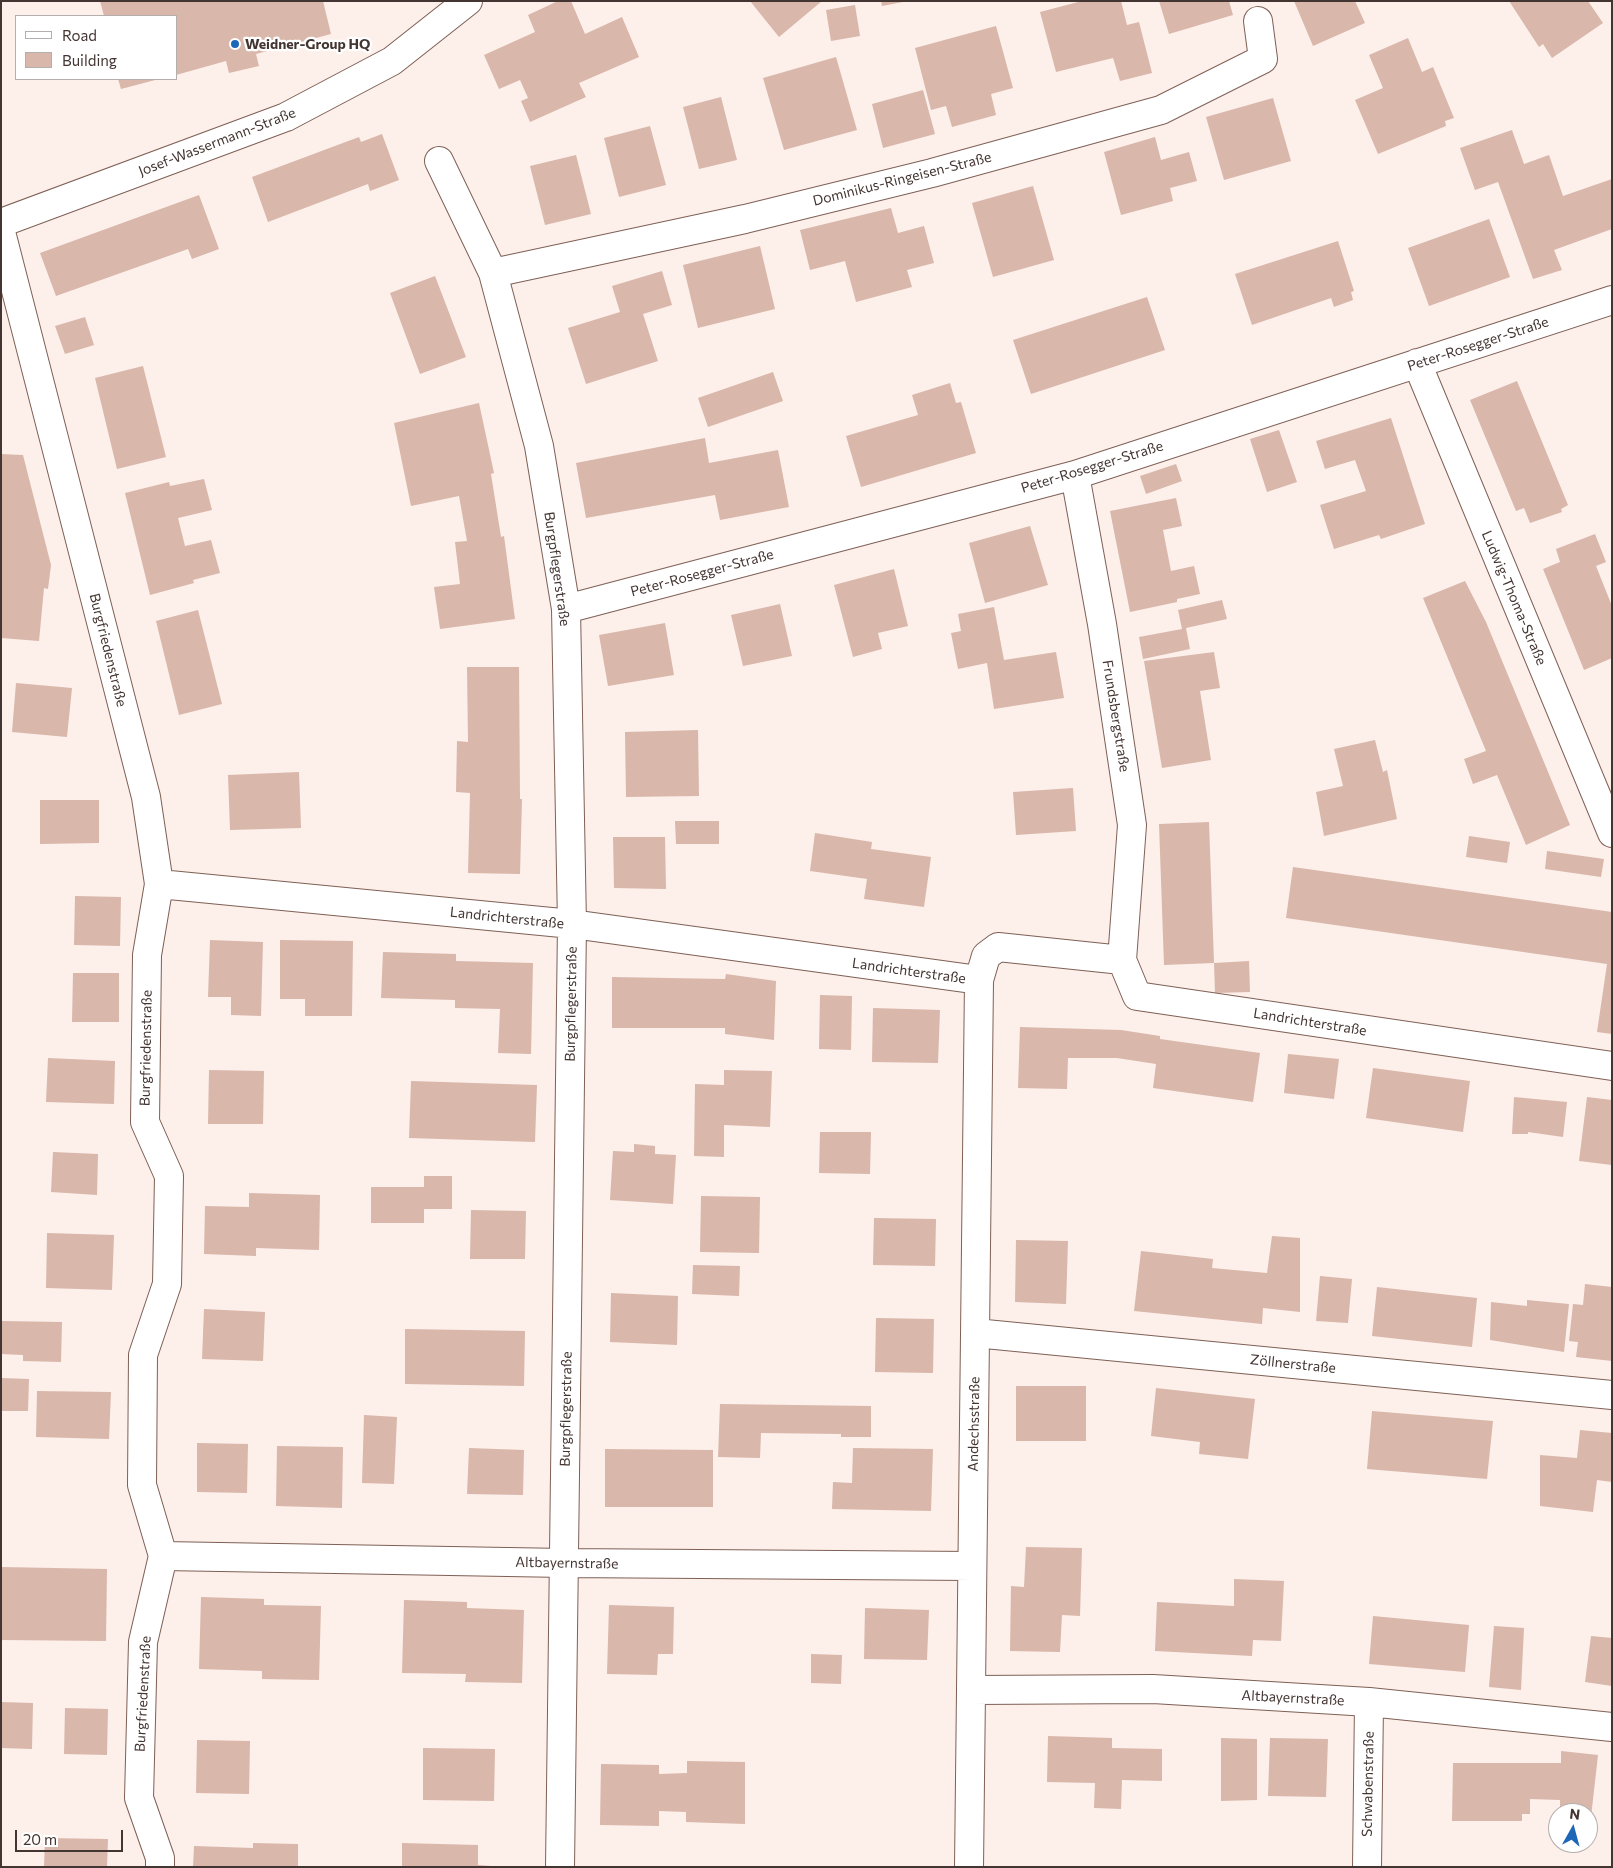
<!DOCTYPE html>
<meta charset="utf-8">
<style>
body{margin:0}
#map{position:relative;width:1613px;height:1868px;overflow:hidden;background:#fdefea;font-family:Commissioner,sans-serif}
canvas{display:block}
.frame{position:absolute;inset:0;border:2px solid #433531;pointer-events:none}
.legend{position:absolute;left:15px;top:15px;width:162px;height:65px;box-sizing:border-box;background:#fff;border:1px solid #b4aead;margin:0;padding:6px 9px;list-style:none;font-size:15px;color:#433531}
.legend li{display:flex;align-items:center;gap:10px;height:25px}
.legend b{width:25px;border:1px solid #b4aead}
.north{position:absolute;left:1548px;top:1803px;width:50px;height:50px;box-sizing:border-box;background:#fff;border:1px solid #b4aead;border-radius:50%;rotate:7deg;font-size:14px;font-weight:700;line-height:20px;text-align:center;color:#433531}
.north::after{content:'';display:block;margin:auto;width:18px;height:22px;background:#1e67b7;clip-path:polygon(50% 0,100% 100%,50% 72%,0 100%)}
.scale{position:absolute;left:15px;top:1830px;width:108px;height:22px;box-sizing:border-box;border:2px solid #433531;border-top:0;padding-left:6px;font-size:15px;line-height:18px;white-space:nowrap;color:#433531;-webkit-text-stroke:4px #fff;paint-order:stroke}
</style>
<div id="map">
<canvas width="1613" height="1868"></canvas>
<div class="frame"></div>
<ul class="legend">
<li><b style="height:6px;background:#fff"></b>Road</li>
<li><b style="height:14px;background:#d9b7ab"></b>Building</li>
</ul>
<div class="north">N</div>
<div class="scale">20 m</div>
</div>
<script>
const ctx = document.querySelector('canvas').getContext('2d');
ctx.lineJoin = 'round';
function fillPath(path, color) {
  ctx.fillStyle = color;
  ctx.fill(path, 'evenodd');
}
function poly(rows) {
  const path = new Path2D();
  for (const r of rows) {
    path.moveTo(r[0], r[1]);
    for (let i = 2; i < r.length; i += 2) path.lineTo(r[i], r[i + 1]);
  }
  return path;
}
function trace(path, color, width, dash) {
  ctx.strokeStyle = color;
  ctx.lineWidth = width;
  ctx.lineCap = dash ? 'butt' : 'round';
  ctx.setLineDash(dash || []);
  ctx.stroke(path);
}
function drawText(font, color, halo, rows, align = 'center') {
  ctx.font = font + ' Commissioner,sans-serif';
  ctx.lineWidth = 4.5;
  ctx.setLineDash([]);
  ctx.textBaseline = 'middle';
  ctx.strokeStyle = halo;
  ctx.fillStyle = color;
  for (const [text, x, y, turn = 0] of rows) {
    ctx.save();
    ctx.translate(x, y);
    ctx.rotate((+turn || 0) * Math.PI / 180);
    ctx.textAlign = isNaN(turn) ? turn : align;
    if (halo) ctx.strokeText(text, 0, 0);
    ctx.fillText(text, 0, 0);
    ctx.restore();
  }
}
fillPath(poly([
 [100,1,323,1,331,34,256,54,259,66,229,73,226,61,176,75,176,16,104,16],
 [558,1,571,1,585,34,622,17,639,57,579,83,586,97,530,122,521,101,528,98,520,80,499,89,484,55,535,32,528,15],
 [750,1,822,1,779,37],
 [881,1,903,1,903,2,882,6],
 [1082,1,1121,1,1127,25,1139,22,1152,73,1120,81,1113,58,1056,72,1040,12],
 [1159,1,1229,1,1233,15,1169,34],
 [1294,1,1355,1,1365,23,1313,46],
 [1509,1,1588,1,1603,23,1552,58,1543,44,1539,47],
 [855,5,860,36,831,41,826,10],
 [996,26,1013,88,991,94,996,115,952,127,946,106,931,110,915,48],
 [1408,38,1422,72,1433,67,1454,118,1445,121,1446,126,1378,154,1355,100,1383,88,1369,55],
 [836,57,857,130,784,150,763,78],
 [118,79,159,79,121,89],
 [923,90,935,134,883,148,872,104],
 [721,97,737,160,699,169,683,107],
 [1273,98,1291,161,1224,180,1206,117],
 [650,126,666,185,619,197,604,138],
 [1512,130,1524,164,1549,155,1563,196,1612,179,1612,229,1554,250,1562,270,1533,279,1498,182,1475,190,1460,148],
 [382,134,399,180,370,191,368,184,268,222,252,177,359,137,361,142],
 [1155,137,1161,160,1189,152,1197,181,1170,188,1173,201,1121,215,1104,152],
 [576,155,591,214,545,225,530,166],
 [1033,186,1054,260,993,277,972,203],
 [199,195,219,249,192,259,188,249,56,296,40,253],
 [891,208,898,233,924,226,934,263,907,270,912,287,856,302,845,261,810,270,800,230],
 [1489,219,1510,277,1429,306,1408,248],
 [1338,241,1354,291,1351,292,1353,300,1334,307,1331,298,1252,325,1235,274],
 [760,246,775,309,698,328,683,265],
 [662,271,672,305,643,314,658,361,586,384,568,328,620,312,612,286],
 [435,276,466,357,420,374,390,293],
 [1147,297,1165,350,1031,394,1013,340],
 [85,317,94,345,65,354,55,326],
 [143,366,166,457,117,469,95,378],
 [773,372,783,401,708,427,698,398],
 [1517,381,1568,505,1561,509,1562,512,1530,523,1524,508,1516,511,1470,400],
 [950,383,956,403,961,402,976,453,861,487,846,436,918,415,912,395],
 [479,403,494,473,491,474,501,537,504,536,515,619,440,629,434,587,460,584,455,542,467,541,459,496,411,506,394,423],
 [1391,418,1425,524,1381,539,1379,535,1334,549,1320,505,1366,491,1355,460,1325,469,1316,441],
 [1279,430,1297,482,1267,492,1250,439],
 [705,438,709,463,778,450,789,507,720,520,715,495,586,518,576,463],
 [1,454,23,455,51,565,48,589,44,588,39,641,1,638],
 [1176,464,1182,481,1146,494,1140,476],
 [204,479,212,510,178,518,185,546,211,540,220,573,193,580,194,583,150,595,125,493,169,482,170,486],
 [1176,498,1182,526,1163,530,1171,571,1194,566,1200,594,1177,599,1177,602,1130,612,1110,511],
 [1030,526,1048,585,985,603,969,543],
 [1595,534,1606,562,1596,566,1612,606,1612,658,1584,670,1543,569,1560,562,1556,549],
 [894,569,908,626,878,633,882,649,853,657,834,585],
 [1465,581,1486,622,1570,825,1526,845,1497,775,1473,784,1464,759,1486,751,1423,598],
 [1222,600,1227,619,1186,628,1190,649,1143,659,1139,637,1182,629,1178,610],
 [780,604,792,656,743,666,731,615],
 [994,607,1004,660,1056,652,1064,698,994,709,987,663,958,669,951,633,961,631,958,614],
 [198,610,222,704,179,715,156,621],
 [665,623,674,675,608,686,599,635],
 [1214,652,1220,688,1200,691,1211,760,1162,768,1144,661],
 [467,667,519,667,520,799,522,799,520,874,468,873,470,793,456,792,457,741,468,742],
 [16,683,72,688,67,737,12,732],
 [698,730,699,796,626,797,625,732],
 [1375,740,1383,772,1387,770,1397,819,1324,836,1316,792,1343,786,1334,749],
 [299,772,301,828,230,830,228,775],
 [1073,788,1076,831,1016,835,1013,792],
 [40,800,99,800,99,843,40,844],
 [675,821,719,821,719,844,676,844],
 [1209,822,1214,963,1164,965,1159,824],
 [815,833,872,842,871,849,931,857,924,907,864,899,867,879,810,871],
 [1469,836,1510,842,1507,863,1466,857],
 [613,837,665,837,666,889,614,888],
 [1547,851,1604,859,1601,877,1545,869],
 [1293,867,1612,912,1612,1034,1597,1032,1607,964,1286,918],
 [75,896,121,897,120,946,74,945],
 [210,940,263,942,261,1016,231,1015,231,997,208,997],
 [280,940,353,941,352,1016,305,1016,305,999,280,999],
 [383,952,456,954,456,961,533,963,531,1054,498,1053,500,1009,455,1008,455,1000,381,998],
 [1249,961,1250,992,1215,993,1214,963],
 [73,973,119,973,119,1022,72,1022],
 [726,974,776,981,774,1040,725,1034,725,1028,612,1028,612,977,725,979],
 [820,995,852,996,851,1050,819,1049],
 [873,1008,940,1010,938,1063,872,1062],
 [1020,1027,1121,1030,1160,1036,1160,1039,1260,1053,1253,1102,1153,1088,1156,1064,1117,1058,1068,1058,1067,1089,1018,1088],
 [1288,1054,1339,1059,1334,1099,1284,1093],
 [48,1058,115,1061,114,1104,46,1102],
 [1373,1068,1470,1081,1463,1132,1366,1118],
 [209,1070,264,1071,263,1124,208,1124],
 [724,1070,772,1071,770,1127,724,1125,724,1157,694,1156,695,1084,724,1085],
 [411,1081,537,1085,535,1142,409,1138],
 [1514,1097,1567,1102,1563,1137,1528,1132,1528,1134,1512,1134],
 [1587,1097,1612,1100,1612,1165,1579,1161],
 [820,1132,871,1132,870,1174,819,1173],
 [634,1144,655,1146,655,1154,676,1155,673,1204,610,1200,613,1151,634,1152],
 [53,1152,98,1154,97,1195,51,1192],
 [424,1176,452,1176,452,1209,424,1209,424,1223,371,1223,371,1187,424,1187],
 [249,1193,320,1195,319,1250,256,1248,256,1256,204,1254,205,1206,249,1207],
 [701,1196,760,1197,759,1253,700,1252],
 [471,1210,526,1211,525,1259,470,1259],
 [874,1218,936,1219,935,1266,873,1265],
 [47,1233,114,1235,112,1290,46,1288],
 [1272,1236,1300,1238,1300,1312,1263,1308,1262,1324,1134,1311,1141,1251,1213,1259,1212,1268,1267,1273],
 [1016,1240,1068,1241,1066,1304,1015,1302],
 [693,1265,740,1266,739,1296,692,1294],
 [1320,1276,1352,1279,1348,1323,1316,1321],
 [1585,1284,1612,1287,1612,1361,1576,1357,1578,1342,1569,1341,1573,1304,1583,1305],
 [1377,1287,1477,1298,1472,1347,1372,1336],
 [611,1293,678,1296,677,1345,610,1342],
 [1527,1300,1569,1304,1564,1352,1490,1340,1491,1302,1527,1306],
 [204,1309,265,1312,263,1361,202,1359],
 [876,1318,934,1319,933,1373,875,1372],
 [1,1321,62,1322,61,1362,23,1361,23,1355,1,1354],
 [405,1329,525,1331,524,1386,405,1384],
 [1,1378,29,1379,28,1411,1,1411],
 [1016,1386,1086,1386,1086,1441,1016,1441],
 [1156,1388,1255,1399,1248,1459,1199,1454,1200,1442,1151,1436],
 [37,1391,111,1392,109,1439,36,1437],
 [720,1404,871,1406,871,1437,841,1437,841,1434,761,1433,760,1458,718,1457],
 [1372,1411,1493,1421,1487,1479,1367,1469],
 [364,1415,397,1417,394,1484,362,1483],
 [1580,1430,1612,1433,1612,1482,1597,1480,1593,1512,1540,1506,1540,1455,1577,1458],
 [197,1443,248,1444,247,1493,197,1492],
 [277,1446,343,1447,342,1508,276,1506],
 [469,1448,524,1450,523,1495,467,1494],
 [853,1448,933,1449,931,1511,832,1509,833,1482,852,1483],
 [605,1449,713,1450,713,1507,605,1507],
 [1026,1547,1082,1548,1080,1616,1062,1615,1060,1652,1010,1651,1011,1586,1024,1587],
 [1,1567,107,1569,106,1641,1,1640],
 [1234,1579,1284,1581,1281,1641,1253,1640,1252,1656,1155,1651,1157,1602,1234,1606],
 [201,1597,264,1599,264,1605,321,1606,319,1680,262,1679,262,1671,199,1669],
 [404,1600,467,1602,467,1608,524,1610,522,1683,465,1682,466,1674,402,1673],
 [609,1605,674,1607,673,1654,658,1654,657,1675,607,1674],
 [865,1608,929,1610,927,1660,864,1659],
 [1373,1616,1469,1625,1465,1672,1369,1664],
 [1494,1626,1524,1628,1521,1690,1489,1687],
 [1591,1636,1612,1638,1612,1686,1585,1682],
 [811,1654,842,1655,841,1684,811,1683],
 [1,1702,33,1703,32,1749,1,1748],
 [65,1708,108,1709,107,1755,64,1754],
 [1048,1736,1112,1738,1112,1748,1162,1749,1162,1781,1122,1780,1121,1809,1094,1808,1095,1783,1047,1782],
 [1221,1738,1257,1739,1257,1800,1221,1801],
 [1270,1738,1328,1739,1326,1797,1268,1796],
 [197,1740,250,1741,249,1794,196,1793],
 [423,1748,495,1749,494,1801,423,1800],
 [1561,1751,1598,1755,1591,1817,1588,1817,1588,1813,1560,1813,1560,1800,1530,1799,1530,1814,1522,1814,1522,1821,1452,1821,1453,1763,1561,1763],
 [687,1761,745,1762,745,1824,686,1822,686,1812,659,1811,659,1826,600,1825,601,1764,659,1765,659,1774,687,1773],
 [45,1838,108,1839,107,1867,44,1867],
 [253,1843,298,1844,298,1867,193,1867,194,1846,253,1848],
 [402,1843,478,1845,478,1865,505,1867,402,1867]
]), '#d9b7ab');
const street = poly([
 [439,161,493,273,539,446,566,609,572,924,560,1867],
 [1,223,286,117,392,61,468,1],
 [1,232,146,797,159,884,147,955,145,1122,169,1176,167,1284,143,1355,142,1485,163,1556,143,1642,139,1798,160,1858,160,1867],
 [493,273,745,219,932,173,1161,110,1263,59,1258,21],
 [1417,363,1612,833],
 [1075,475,1102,624,1132,825,1122,960],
 [566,609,1075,475,1612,300],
 [159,884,572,924,979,980,986,956,998,947,1122,960,1137,996,1612,1066],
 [975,1333,1612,1395],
 [163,1556,565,1563,972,1566],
 [972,1690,1153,1689,1369,1702,1612,1727],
 [969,1867,979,980],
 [1367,1867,1369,1702]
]);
trace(street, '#7e6056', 30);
trace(street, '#fff', 28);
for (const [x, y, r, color] of [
 [235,44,5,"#1e67b7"]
]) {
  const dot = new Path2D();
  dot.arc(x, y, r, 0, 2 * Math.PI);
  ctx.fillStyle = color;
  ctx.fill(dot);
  trace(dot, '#fff', 2);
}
drawText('bold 14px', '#433531', '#fff', [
 ["Weidner-Group HQ",245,44]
], 'left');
drawText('14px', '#433531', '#fff', [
 ["Josef-Wassermann-Straße",217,142,-21],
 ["Dominikus-Ringeisen-Straße",902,179,-14],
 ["Peter-Rosegger-Straße",1478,344,-18],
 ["Peter-Rosegger-Straße",1092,467,-17],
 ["Burgpflegerstraße",557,569,82],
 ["Peter-Rosegger-Straße",702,573,-15],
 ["Ludwig-Thoma-Straße",1514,598,67],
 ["Burgfriedenstraße",108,650,76],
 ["Frundsbergstraße",1116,716,81],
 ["Landrichterstraße",507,918,6],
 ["Landrichterstraße",909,971,8],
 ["Burgpflegerstraße",571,1004,-89],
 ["Landrichterstraße",1310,1022,9],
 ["Burgfriedenstraße",146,1048,-89],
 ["Zöllnerstraße",1293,1364,6],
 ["Burgpflegerstraße",566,1409,-89],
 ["Andechsstraße",974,1424,-89],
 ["Altbayernstraße",567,1563,1],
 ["Burgfriedenstraße",143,1694,-87],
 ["Altbayernstraße",1293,1698,3],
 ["Schwabenstraße",1368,1784,-89]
]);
</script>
